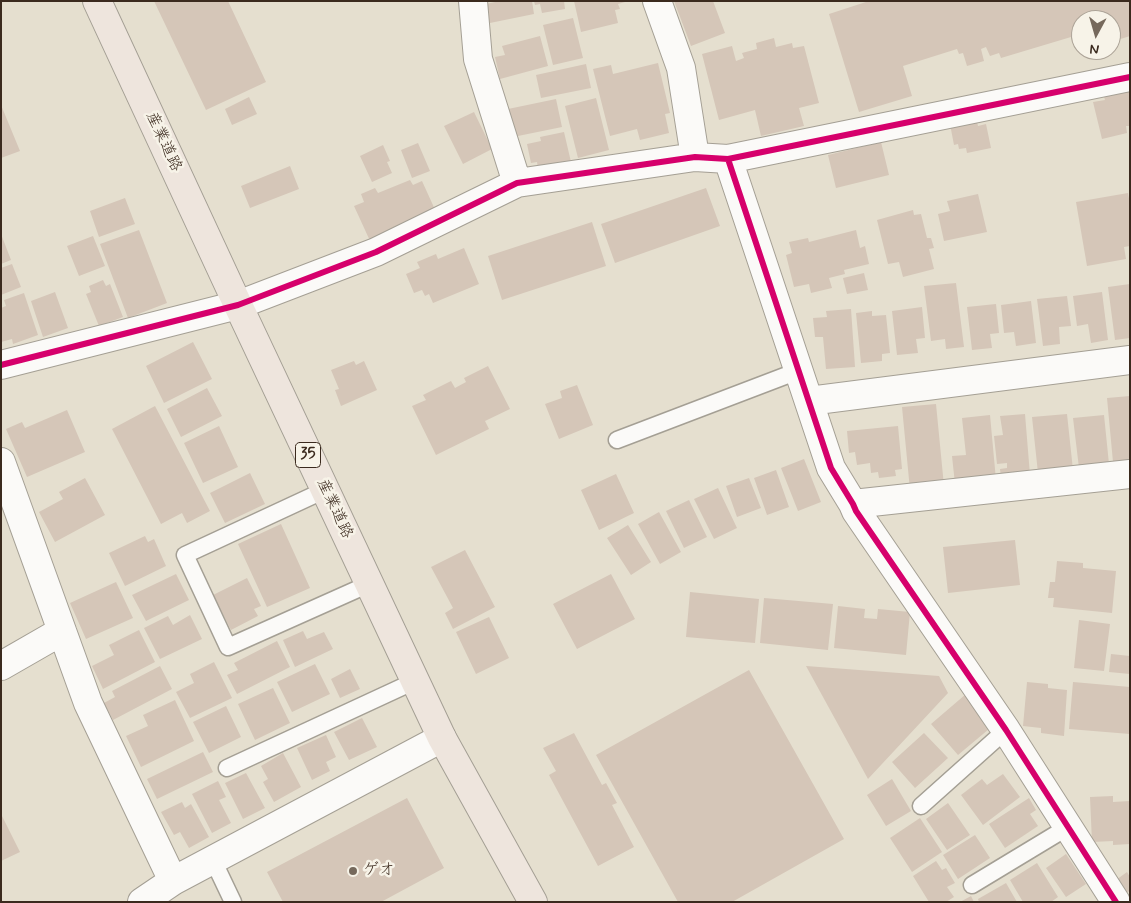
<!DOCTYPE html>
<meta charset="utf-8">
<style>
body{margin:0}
#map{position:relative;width:1131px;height:903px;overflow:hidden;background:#e5dfcf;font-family:Mynerve,sans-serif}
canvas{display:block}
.frame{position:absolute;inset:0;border:2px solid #3b2a1e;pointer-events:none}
.north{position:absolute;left:1071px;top:10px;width:50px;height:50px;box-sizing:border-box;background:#f7f3e8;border:1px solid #aca397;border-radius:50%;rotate:186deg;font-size:14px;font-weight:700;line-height:20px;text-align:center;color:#3b2a1e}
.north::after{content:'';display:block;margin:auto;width:18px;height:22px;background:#76695c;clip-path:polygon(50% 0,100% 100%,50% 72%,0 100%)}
</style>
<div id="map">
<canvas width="1131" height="903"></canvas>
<div class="frame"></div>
<div class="north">N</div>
</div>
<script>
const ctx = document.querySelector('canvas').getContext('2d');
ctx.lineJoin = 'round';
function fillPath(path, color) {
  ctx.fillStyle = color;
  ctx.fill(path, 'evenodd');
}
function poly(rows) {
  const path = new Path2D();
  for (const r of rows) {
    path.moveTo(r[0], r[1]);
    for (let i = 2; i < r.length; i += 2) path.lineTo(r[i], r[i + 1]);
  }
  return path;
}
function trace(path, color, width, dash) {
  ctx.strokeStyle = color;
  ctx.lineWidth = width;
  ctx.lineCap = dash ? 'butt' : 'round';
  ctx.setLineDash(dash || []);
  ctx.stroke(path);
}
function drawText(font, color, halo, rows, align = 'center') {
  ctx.font = font + ' Mynerve,"Klee One",sans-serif';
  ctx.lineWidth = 5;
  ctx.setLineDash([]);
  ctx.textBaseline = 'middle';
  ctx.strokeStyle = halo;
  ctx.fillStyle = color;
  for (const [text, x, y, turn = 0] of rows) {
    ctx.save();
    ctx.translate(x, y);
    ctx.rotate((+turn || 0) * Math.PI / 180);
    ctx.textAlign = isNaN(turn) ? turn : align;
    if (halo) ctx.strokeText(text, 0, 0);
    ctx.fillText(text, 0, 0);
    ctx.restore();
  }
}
fillPath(poly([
 [154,1,228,1,266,82,206,110],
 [500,1,532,1,534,14,485,24,481,5],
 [534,1,564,1,565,9,542,13,540,4,535,5],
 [574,1,625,1,625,2,618,4,620,9,615,10,618,23,581,32],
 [674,1,713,1,725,33,691,46],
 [869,1,1130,1,1130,36,1111,42,1111,20,1081,20,1081,34,1001,58,999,53,990,56,986,47,981,49,984,61,967,66,963,53,959,54,957,49,903,66,912,96,859,112,829,14],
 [573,18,583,58,553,65,543,25],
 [540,36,548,66,500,79,495,57,505,55,502,46],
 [774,38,776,47,792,43,793,48,804,46,819,103,799,108,804,126,761,136,755,110,719,120,702,54,732,46,736,61,744,58,742,53,757,49,756,43],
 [658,63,670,113,665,114,669,133,640,140,637,129,610,136,593,69,611,65,613,74],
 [586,64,591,88,541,98,536,75],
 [1123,88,1124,93,1130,91,1130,126,1126,126,1127,133,1102,139,1093,102,1105,100,1103,93],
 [249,97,257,114,232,125,225,109],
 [596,98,609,150,578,158,565,106],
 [556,99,562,127,513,137,508,109],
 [1,105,20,151,1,158],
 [474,112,492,149,463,164,444,126],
 [975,113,978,126,986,124,991,148,967,153,966,148,959,149,958,144,954,145,949,119],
 [564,132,571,162,538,169,537,162,531,163,527,144,541,141,540,137],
 [881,142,889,175,836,188,828,155],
 [418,143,430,171,412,178,401,150],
 [383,145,390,161,387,162,392,173,372,182,360,156],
 [290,166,299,189,250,208,241,186],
 [410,180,413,185,422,181,437,214,371,243,354,206,364,202,361,194,375,188,378,193],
 [706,188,720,226,615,263,601,224],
 [1128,193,1130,204,1130,246,1124,247,1126,259,1087,266,1076,202],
 [978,194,987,232,944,241,938,214,950,211,947,201],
 [125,198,135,224,99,237,90,211],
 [913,210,914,215,921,214,927,238,931,238,934,248,929,249,934,269,903,277,899,262,888,264,877,220],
 [592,222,606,266,502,300,488,256],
 [139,230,167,303,128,318,100,244],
 [856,230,860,248,865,246,869,264,844,270,845,274,829,278,832,288,811,293,809,284,794,287,786,255,792,253,789,242,808,238,809,242],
 [1,234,11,260,1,264],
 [93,236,105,266,79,276,67,246],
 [464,248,479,284,433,303,429,294,425,296,422,290,414,293,406,274,420,268,417,262,436,254,438,259],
 [12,264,21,287,1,295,1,268],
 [864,273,868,290,847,294,843,278],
 [103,280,106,286,110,284,123,317,99,326,86,294,91,292,89,286],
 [956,283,964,347,946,349,945,339,931,341,924,286],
 [1130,284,1130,338,1115,340,1108,287],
 [55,292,68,328,43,337,31,301],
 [1102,292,1108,340,1091,343,1088,324,1077,326,1073,296],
 [24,293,38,335,13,344,12,339,1,342,1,308,6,306,4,300],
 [1067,296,1071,326,1059,327,1060,344,1043,346,1037,299],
 [1031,301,1036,343,1016,346,1014,332,1004,333,1001,305],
 [996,304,999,333,990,334,992,348,972,350,967,307],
 [922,307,925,338,916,339,918,353,897,355,892,311],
 [851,309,855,367,826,369,823,337,815,337,813,318,827,317,826,311],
 [872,311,872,316,886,315,890,353,882,354,882,361,861,363,856,313],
 [193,342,212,379,164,403,146,366],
 [354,361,356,365,364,361,377,390,341,406,335,390,339,389,331,370],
 [488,366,510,409,485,421,489,429,436,455,412,406,426,400,423,395,451,381,455,388,466,382,464,378],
 [577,385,593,425,559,439,545,404,562,398,560,391],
 [207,388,222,416,181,437,167,409],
 [1130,396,1130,461,1113,462,1107,398],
 [936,404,944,486,910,490,902,407],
 [155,406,210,511,187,523,182,513,161,524,112,429],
 [67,410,85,452,27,477,6,429,22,422,25,428],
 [1025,414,1030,475,1001,477,1000,469,1007,468,1007,463,997,464,994,436,1003,435,1000,416],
 [1067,414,1073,470,1038,473,1032,417],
 [990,415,996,480,955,484,952,456,966,455,962,418],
 [1104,415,1109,464,1079,468,1073,418],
 [219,426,238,467,203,483,184,443],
 [898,426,902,469,895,470,896,476,879,478,878,472,871,473,870,463,857,465,855,452,849,453,847,431],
 [804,459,821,502,798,511,781,468],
 [776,470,789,507,767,515,754,478],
 [250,473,265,504,225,523,210,493],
 [616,474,634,513,599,530,581,490],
 [85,478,105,515,55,542,39,512,63,499,59,492],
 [749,478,761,508,737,517,726,486],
 [718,488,737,528,714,539,694,499],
 [689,500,707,537,684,548,666,511],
 [659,512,681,552,660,564,638,524],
 [281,524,310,588,267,607,238,544],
 [628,525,651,562,631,575,607,538],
 [145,536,148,542,154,539,166,566,125,586,109,553],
 [1015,540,1020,585,948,593,943,547],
 [465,550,495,607,453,629,445,613,453,608,431,567],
 [1057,561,1083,563,1083,568,1116,571,1112,613,1053,607,1054,598,1048,598,1050,582,1055,582],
 [176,574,189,600,146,621,132,595],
 [611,574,635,619,577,649,553,604],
 [247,578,261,606,254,609,258,616,231,630,213,595],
 [116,582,133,618,86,639,70,603],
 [690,592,759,599,755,643,686,637],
 [764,598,833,604,828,650,760,643],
 [838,606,865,609,864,618,877,619,878,609,910,612,906,655,834,648],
 [190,615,202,639,160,659,144,628,168,616,173,625],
 [489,617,509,658,476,674,456,632],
 [1079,620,1110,624,1104,671,1074,668],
 [139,630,155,662,103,689,92,666,114,655,109,645],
 [303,631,307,639,324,632,333,649,295,667,283,640],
 [277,641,290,667,237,694,227,675,238,670,234,663],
 [1111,654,1130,656,1130,674,1109,672],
 [214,662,232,698,190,718,176,692,194,683,190,674],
 [315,664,330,694,292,712,277,682],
 [160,666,172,689,113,720,104,703,115,697,112,691],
 [806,666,939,676,948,693,868,779],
 [350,669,360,689,340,698,331,679],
 [749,670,844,839,732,902,678,902,596,755],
 [1027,682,1048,684,1048,688,1067,690,1064,736,1041,733,1041,728,1023,726],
 [1073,682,1130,687,1130,734,1069,729],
 [273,688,290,723,255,740,238,704],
 [966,694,983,714,979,717,989,729,958,755,931,724],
 [175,700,194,741,141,767,126,736,148,726,143,715],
 [226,706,241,737,209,753,193,722],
 [362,718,377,747,349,760,334,732],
 [574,733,602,785,606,783,617,803,612,805,634,847,598,866,549,775,556,771,543,748],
 [924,733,948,758,915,788,892,762],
 [326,735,336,757,326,762,330,771,312,780,297,748],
 [203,752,213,772,157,799,147,779],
 [283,753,301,787,274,802,263,782,268,779,261,766],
 [246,773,265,808,243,819,225,783],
 [1003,774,1020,797,983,825,961,795,982,779,987,785],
 [892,779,911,811,886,826,867,795],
 [218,781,226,797,219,800,231,823,212,833,192,794],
 [1113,796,1113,802,1130,801,1130,844,1113,845,1113,841,1092,842,1090,797],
 [407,798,444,868,381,902,283,902,267,872],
 [1029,798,1036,810,1030,814,1038,826,1005,848,989,824],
 [182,802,185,808,191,804,209,837,189,848,180,832,174,835,161,812],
 [948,803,970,835,947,850,926,819],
 [1,814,20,852,1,861],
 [920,818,942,852,912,872,890,838],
 [975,835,990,858,958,879,943,855],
 [1066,854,1086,884,1066,897,1046,868],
 [936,861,942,870,946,868,955,883,947,887,954,897,946,902,929,902,913,876],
 [1037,863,1058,897,1051,902,1023,902,1010,880],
 [1127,872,1130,877,1130,891,1125,893,1116,880],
 [1006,883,1017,902,979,902,978,899],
 [971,896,974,902,960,902]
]), '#d5c6b8');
const service = poly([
 [617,440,798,371],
 [325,490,185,555,228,647,369,584],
 [227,768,415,681],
 [921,806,1006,730],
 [213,860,233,902],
 [972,885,1068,827]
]);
const minor = poly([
 [473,1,478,59,517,183],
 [657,1,681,68,695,157],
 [728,159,831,468,853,504,856,511,1006,730,1116,902],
 [1,365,238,305,376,252,517,183,695,157,728,159,1130,77],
 [809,401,1130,360],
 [1,462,88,703,173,881],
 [853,504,1130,474],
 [1,666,62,631],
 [142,902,173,881,442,738]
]);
const primary = poly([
 [97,1,238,305,442,738,533,902]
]);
trace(service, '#a49f94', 19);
trace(minor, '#a49f94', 30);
trace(primary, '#a49f94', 30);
trace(service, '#fbfaf8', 16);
trace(minor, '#fbfaf8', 28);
trace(primary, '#eee5dd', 28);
trace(poly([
 [728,159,831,468,853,504,856,511,1006,730,1116,902],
 [1,365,238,305,376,252,517,183,695,157,728,159,1130,77]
]), '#d6006c', 6);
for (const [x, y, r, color] of [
 [353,871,5,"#76695c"]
]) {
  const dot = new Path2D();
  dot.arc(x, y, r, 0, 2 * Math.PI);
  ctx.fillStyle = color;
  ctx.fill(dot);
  trace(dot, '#f7f3e8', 2);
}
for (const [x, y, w] of [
 [308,455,25]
]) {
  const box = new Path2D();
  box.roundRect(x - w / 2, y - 12.5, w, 25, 4);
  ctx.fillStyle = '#f7f3e8';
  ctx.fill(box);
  trace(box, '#3b2a1e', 1);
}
drawText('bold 15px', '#3b2a1e', null, [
 ["35",308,455]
]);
drawText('16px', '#3b2a1e', '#f7f3e8', [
 ["産業道路",163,142,65],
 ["産業道路",334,509,65]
]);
drawText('16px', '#3b2a1e', '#f7f3e8', [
 ["ゲオ",363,871]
], 'left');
</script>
